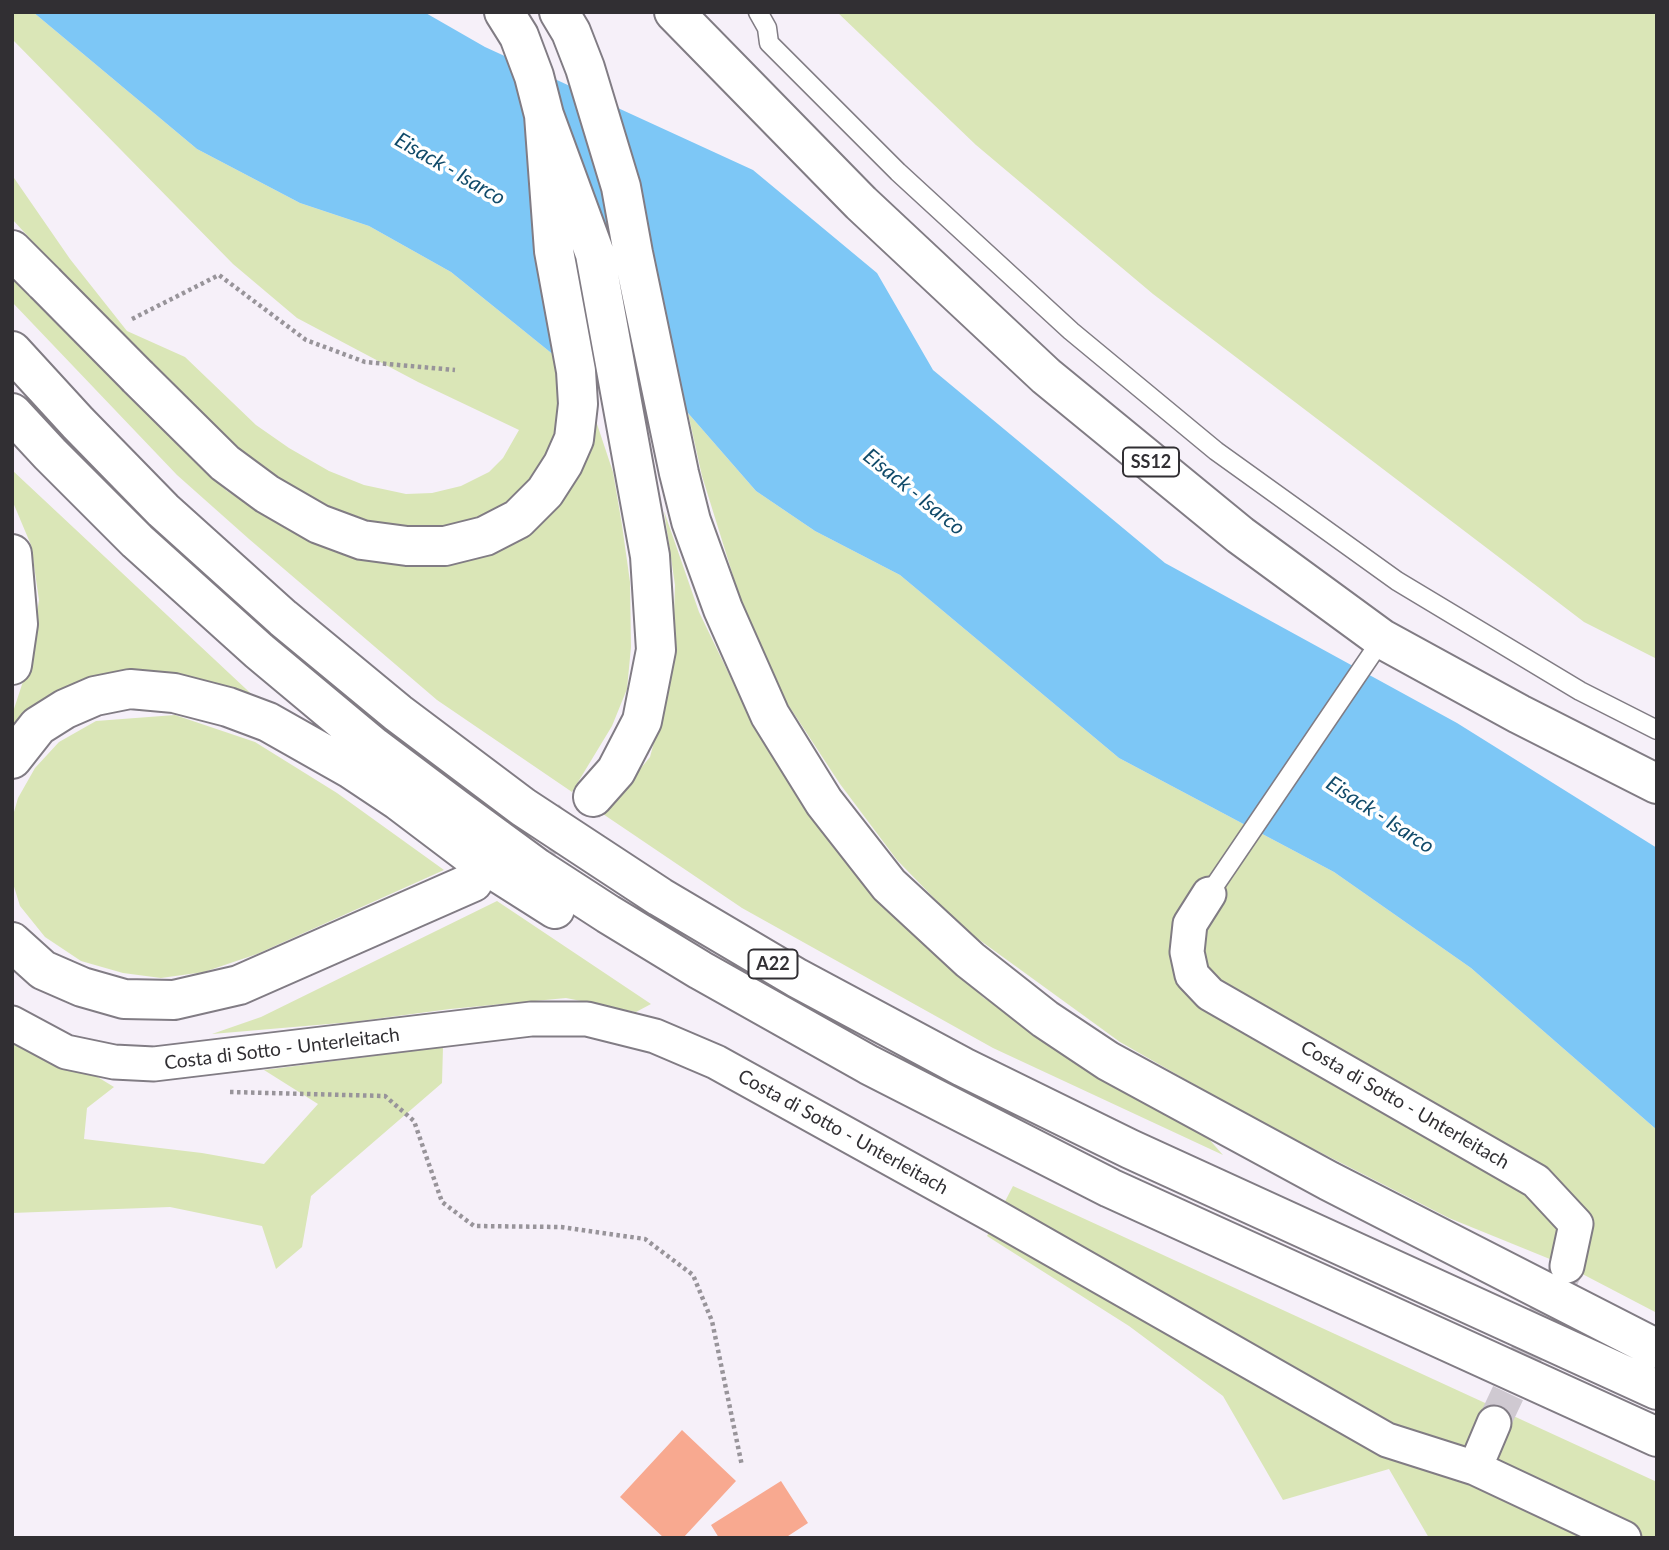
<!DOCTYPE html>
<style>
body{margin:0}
#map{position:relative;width:1669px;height:1550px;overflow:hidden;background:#f6f0f9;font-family:Lato,sans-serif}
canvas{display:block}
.frame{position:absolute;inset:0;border:14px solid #312f33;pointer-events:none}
</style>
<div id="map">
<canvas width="1669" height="1550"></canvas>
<div class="frame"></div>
</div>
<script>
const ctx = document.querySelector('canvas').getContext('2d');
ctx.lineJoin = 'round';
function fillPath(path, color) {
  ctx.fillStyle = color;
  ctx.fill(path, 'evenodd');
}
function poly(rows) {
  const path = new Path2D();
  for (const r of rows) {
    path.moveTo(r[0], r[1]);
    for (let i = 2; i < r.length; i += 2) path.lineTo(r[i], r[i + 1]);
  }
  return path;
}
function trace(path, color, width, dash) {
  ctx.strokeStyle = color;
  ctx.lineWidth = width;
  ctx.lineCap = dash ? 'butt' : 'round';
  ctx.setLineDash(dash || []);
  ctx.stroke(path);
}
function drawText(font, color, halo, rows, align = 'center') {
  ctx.font = font + ' Lato,sans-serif';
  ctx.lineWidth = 7;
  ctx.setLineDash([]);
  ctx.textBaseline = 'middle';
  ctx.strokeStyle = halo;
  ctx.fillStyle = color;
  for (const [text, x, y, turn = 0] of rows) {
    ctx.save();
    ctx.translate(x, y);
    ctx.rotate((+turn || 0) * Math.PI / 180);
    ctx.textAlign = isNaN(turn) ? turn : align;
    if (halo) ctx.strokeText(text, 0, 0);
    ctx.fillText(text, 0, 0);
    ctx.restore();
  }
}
fillPath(poly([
 [12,12,33,12,197,149,300,203,369,226,451,272,555,356,560,430,537,477,517,496,498,509,454,528,423,533,357,520,312,500,280,482,240,451,60,271,12,219,12,175,70,259,127,331,185,357,256,425,289,448,329,471,364,485,406,494,432,493,461,486,489,472,503,458,519,430,418,382,297,318,233,264,12,39],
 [837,12,1657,12,1657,659,1584,622,1153,294,976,145],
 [12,275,180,447,227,491,279,524,348,549,394,563,436,566,474,557,586,455,596,421,613,472,622,525,630,582,631,647,627,689,612,726,572,792,437,700,249,539,177,475,12,302],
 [688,413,756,491,815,531,900,575,1119,758,1334,872,1471,968,1657,1130,1657,1313,1567,1266,1449,1218,1253,1118,1120,1042,963,928,897,860,840,784,787,703,744,611,702,476],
 [12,470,261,703,183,676,12,731,12,715,30,660,39,600,31,545,12,500],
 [664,511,699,612,742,701,785,777,832,846,901,921,984,998,1208,1138,1223,1155,993,1048,742,908,603,814,650,757,672,675,675,585],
 [175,715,255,742,337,793,444,870,257,954,204,972,161,978,123,973,81,961,45,937,20,906,12,880,12,819,18,798,35,768,59,742,96,721],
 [497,901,651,1004,636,1012,566,998,450,1009,352,1022,212,1034,261,1017],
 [12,1038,91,1073,114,1087,87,1108,84,1139,202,1153,264,1164,318,1104,264,1070,443,1047,442,1083,311,1196,302,1247,276,1269,262,1226,170,1207,12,1213],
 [1013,1186,1657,1482,1657,1538,1429,1538,1389,1469,1283,1500,1223,1396,1129,1326,987,1236]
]), '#dae6b7');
fillPath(poly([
 [33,12,424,12,485,47,753,170,877,273,933,370,1165,563,1457,723,1657,848,1657,1130,1471,968,1334,872,1119,758,900,575,815,531,756,491,688,413,555,356,451,272,369,226,300,203,197,149]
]), '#7dc7f6');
fillPath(poly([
 [682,1430,736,1481,683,1538,664,1538,620,1497],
 [781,1481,808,1523,785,1538,719,1538,711,1525]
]), '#f8a990');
trace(poly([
 [1494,1423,1565,1272]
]), '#cfc9d1', 33, [33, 17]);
trace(poly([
 [494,871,524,854,568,822,593,797]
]), '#cfc9d1', 38, [38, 19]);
const lane = poly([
 [758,12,767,28,769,43,898,172,1071,331,1216,451,1397,581,1580,691,1657,730],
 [1209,894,1382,639]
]);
const street = poly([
 [1209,894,1190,924,1187,952,1192,975,1210,994,1536,1181,1576,1224,1567,1266],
 [12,1023,66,1052,114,1062,154,1064,531,1019,587,1019,655,1036,716,1062,996,1217,1387,1440,1475,1468,1624,1538],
 [1475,1468,1494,1423]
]);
const primary = poly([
 [674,12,861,203,1046,376,1240,535,1382,639,1519,714,1657,784]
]);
const highway = poly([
 [504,12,519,36,534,76,544,115,595,254,650,556,656,650,642,721,616,771,593,797],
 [559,12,571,32,585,68,621,187,633,253,679,473,691,521,723,609,770,715,824,802,889,885,970,960,1045,1019,1108,1061,1329,1181,1657,1349],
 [12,250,45,283],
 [12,351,78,423,163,510,283,618,398,713,523,807,660,897,797,978,963,1067,1130,1149,1657,1390],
 [138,377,225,463,267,494,319,524,362,540,407,546,445,546,485,536,518,519,545,492,563,464,574,439,578,404,576,371,554,251,544,115],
 [12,413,50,454,137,541,259,651,374,747,455,808,537,868,608,914,700,970,869,1065,1110,1188,1657,1437],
 [12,554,18,624,12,665],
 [12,759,38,726,65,709,95,696,130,689,174,693,228,707,268,722,351,769,399,801,473,857,555,909],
 [12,942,43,970,82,987,124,999,174,1000,239,985,473,882]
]);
trace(lane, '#817c84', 21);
trace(street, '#817c84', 37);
trace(primary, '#817c84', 42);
trace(highway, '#817c84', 42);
trace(poly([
 [132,319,219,275,306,340,365,362,455,370],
 [230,1092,385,1096,414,1121,442,1202,474,1226,561,1227,645,1239,693,1275,712,1321,742,1466]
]), '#98949a', 4.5, [3.5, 3.5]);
trace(lane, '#fff', 18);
trace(street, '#fff', 33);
trace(primary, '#fff', 38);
trace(highway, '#fff', 38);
const highwayBridge = poly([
 [45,283,138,377]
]);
trace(highwayBridge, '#817c84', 42, []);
trace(highwayBridge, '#fff', 38);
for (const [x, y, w] of [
 [1151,462,56],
 [773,964,49]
]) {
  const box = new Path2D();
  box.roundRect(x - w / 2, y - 14.5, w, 29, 5);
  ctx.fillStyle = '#fff';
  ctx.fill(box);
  trace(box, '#312f33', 2);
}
drawText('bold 18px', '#312f33', null, [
 ["SS12",1151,462],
 ["A22",773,964]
]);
drawText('19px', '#312f33', '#fff', [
 ["Costa di Sotto - Unterleitach",282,1049,-7],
 ["Costa di Sotto - Unterleitach",1405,1105,30],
 ["Costa di Sotto - Unterleitach",843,1132,29]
]);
drawText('italic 21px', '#114b6a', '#fff', [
 ["Eisack - Isarco",450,169,30],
 ["Eisack - Isarco",914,492,39],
 ["Eisack - Isarco",1380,815,33]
]);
</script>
